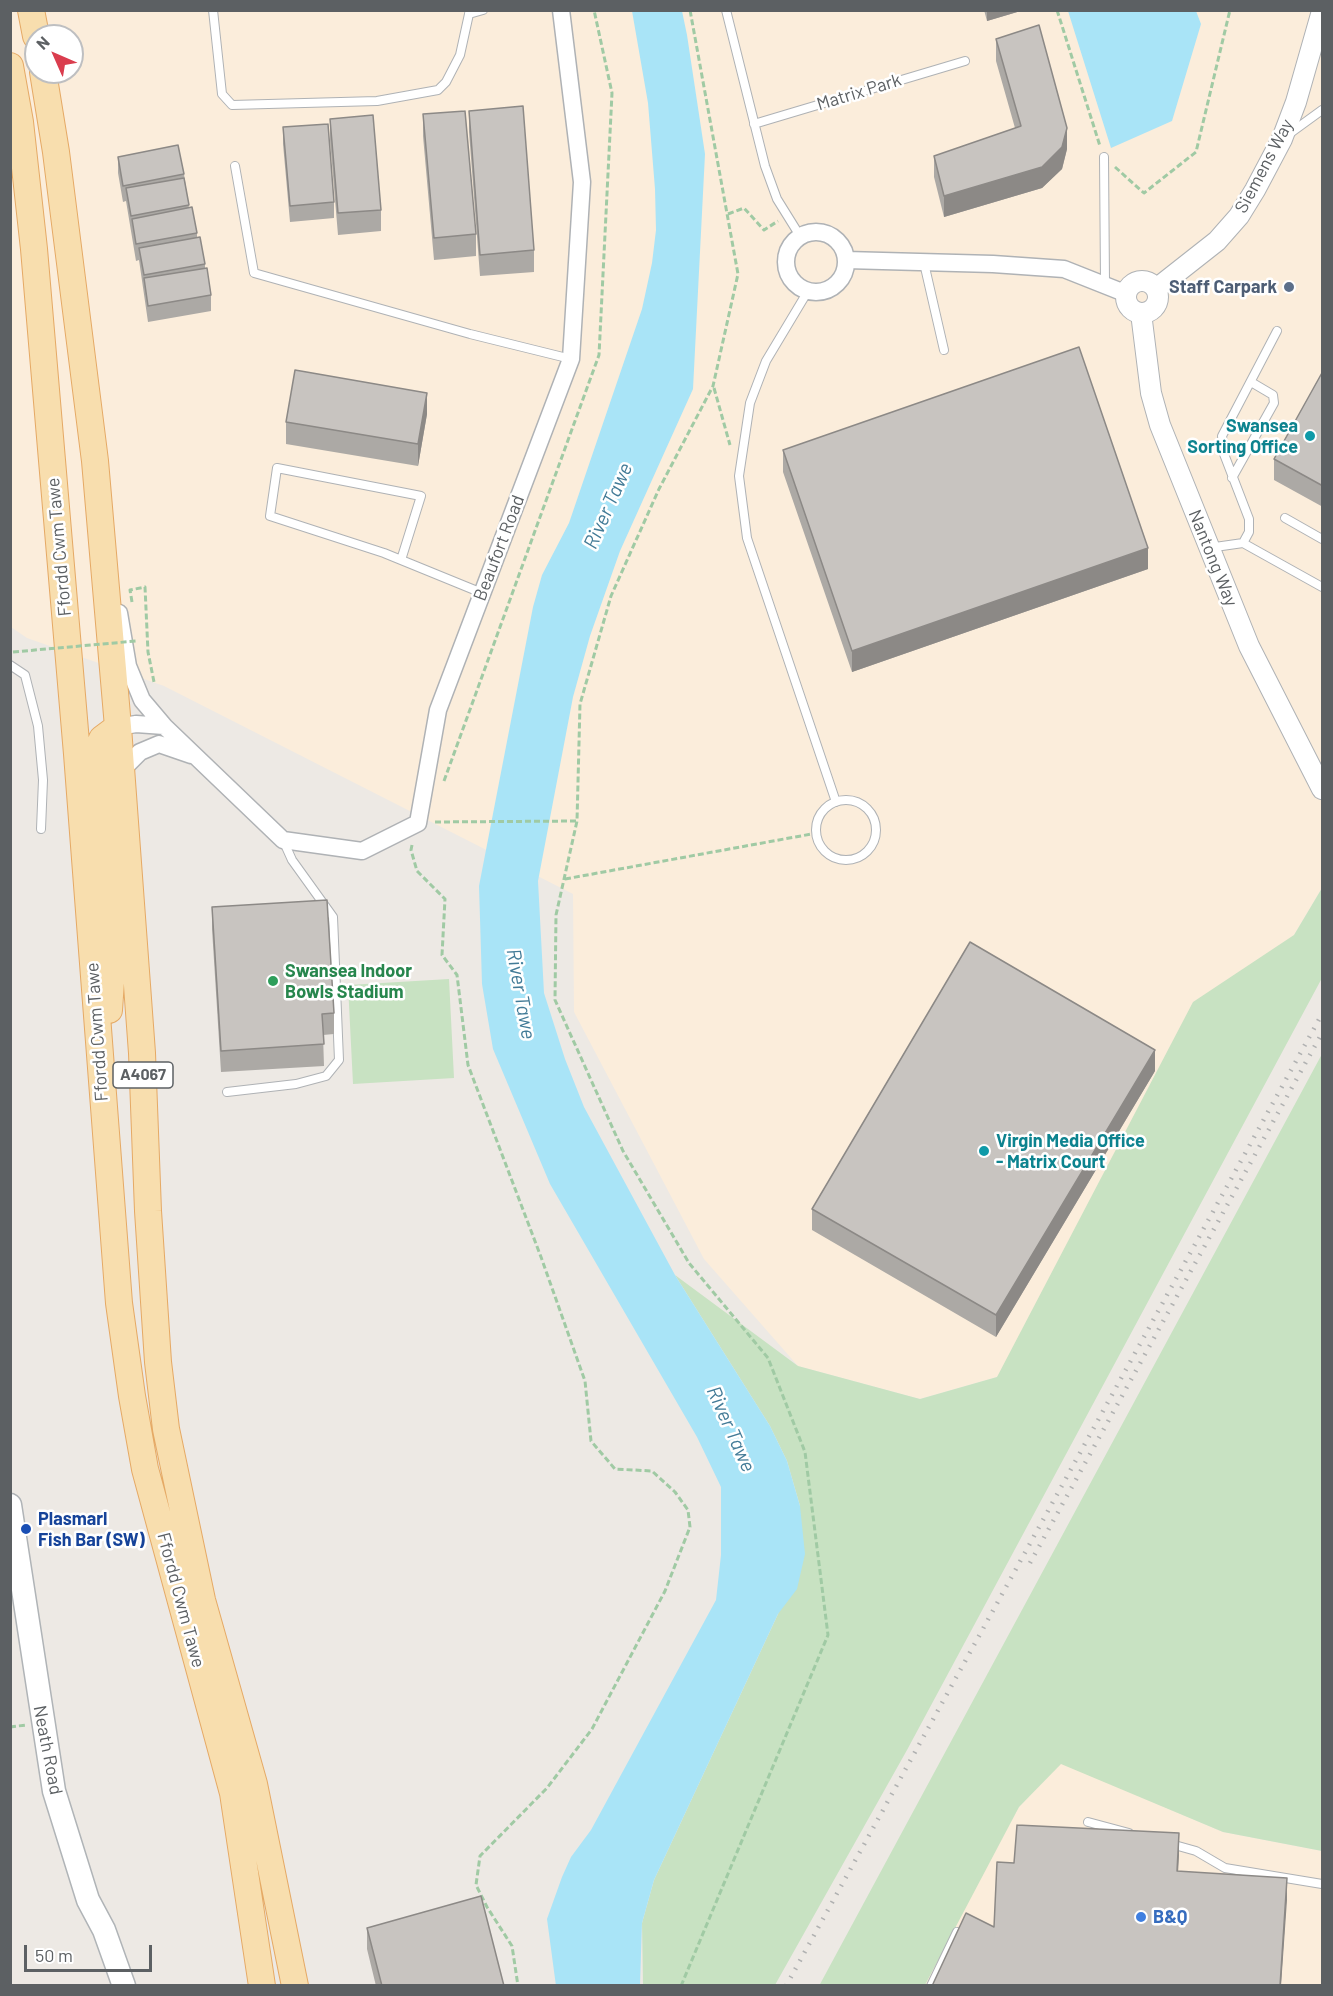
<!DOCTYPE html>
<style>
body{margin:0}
#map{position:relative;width:1333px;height:1996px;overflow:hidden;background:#ede9e4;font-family:Barlow,sans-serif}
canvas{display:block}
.frame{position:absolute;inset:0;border:12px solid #5c6063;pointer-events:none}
.north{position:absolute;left:24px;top:24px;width:60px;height:60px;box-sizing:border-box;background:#fff;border:2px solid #bebfc1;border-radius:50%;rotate:315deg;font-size:16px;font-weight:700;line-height:24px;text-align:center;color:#5c6063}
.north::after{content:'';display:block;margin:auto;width:21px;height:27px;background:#da3d4e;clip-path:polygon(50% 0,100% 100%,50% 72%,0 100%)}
.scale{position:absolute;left:24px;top:1945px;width:128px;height:27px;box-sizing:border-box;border:3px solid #5c6063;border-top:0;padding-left:8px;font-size:18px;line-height:21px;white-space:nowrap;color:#5c6063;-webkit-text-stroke:4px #fff;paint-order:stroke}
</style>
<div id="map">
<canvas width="1333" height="1996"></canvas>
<div class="frame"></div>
<div class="north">N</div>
<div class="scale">50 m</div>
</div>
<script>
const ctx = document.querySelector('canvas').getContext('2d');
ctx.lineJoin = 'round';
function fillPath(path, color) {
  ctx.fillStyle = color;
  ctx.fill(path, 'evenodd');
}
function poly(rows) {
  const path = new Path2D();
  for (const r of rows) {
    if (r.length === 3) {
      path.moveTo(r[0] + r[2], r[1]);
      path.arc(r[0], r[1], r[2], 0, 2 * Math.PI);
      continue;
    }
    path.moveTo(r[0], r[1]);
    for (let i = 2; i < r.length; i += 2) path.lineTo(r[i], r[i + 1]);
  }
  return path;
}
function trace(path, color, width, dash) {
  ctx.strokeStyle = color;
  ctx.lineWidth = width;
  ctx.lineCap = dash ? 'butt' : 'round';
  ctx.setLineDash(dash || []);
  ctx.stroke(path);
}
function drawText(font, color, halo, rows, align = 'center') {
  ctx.font = font + ' Barlow,sans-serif';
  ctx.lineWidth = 5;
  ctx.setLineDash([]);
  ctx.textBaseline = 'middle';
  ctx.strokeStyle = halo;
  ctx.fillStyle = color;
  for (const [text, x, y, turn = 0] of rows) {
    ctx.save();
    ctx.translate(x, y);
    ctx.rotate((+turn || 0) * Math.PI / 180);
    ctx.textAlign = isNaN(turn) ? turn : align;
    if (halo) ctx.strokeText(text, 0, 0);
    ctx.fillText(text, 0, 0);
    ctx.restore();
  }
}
fillPath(poly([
 [10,11,1322,11,1322,888,1294,935,997,1377,920,1399,798,1366,704,1259,574,1012,573,894,164,686,27,638,11,627],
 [36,36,72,36,72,72,36,72],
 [1061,1763,1223,1832,1322,1851,1322,1985,919,1986,1019,1807]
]), '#fbeddb');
fillPath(poly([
 [1322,888,1322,978,907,1750,775,1985,643,1985,642,1923,654,1880,778,1614,800,1506,787,1461,770,1426,675,1275,798,1366,920,1399,997,1377,1193,1002,1294,935],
 [449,979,454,1078,353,1084,348,985],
 [1322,1054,1322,1851,1223,1832,1061,1764,1019,1807,925,1985,819,1986]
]), '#c8e2c2');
fillPath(poly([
 [632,11,682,11,687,35,705,154,693,389,620,551,590,636,573,697,538,881,544,993,565,1059,584,1107,675,1275,770,1426,787,1461,800,1506,805,1554,797,1589,778,1614,654,1880,642,1923,640,1985,556,1986,547,1919,562,1877,571,1857,591,1830,716,1600,721,1555,721,1487,697,1437,550,1184,493,1049,482,984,479,886,533,607,542,575,569,523,642,309,652,263,656,230,655,189,648,103],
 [1068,11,1196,11,1201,24,1172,121,1111,148]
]), '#a9e4f7');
const service = poly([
 [213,10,222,94,232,105,377,101,438,90,446,82,460,55,469,14],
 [726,10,765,166,777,199,800,236],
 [469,14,483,10],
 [754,124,965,61],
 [1289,134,1322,110],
 [1104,157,1105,283],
 [235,166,254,273,470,334,571,359],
 [924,263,944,350],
 [808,291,766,361,750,403,739,476,747,538,836,802],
 [1232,478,1274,403,1273,395,1251,382],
 [1285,518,1322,539],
 [1243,543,1322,587],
 [1208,548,1243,543,1249,532,1249,519,1224,454,1222,436,1277,331],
 [401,560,421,496,277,468,270,516,384,553,482,593],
 [10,665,25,675,38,726,43,780,41,829],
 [846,830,30],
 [227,1092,296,1084,326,1076,339,1060,333,917,292,860,283,840],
 [1088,1822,1129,1833],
 [1171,1844,1196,1851,1225,1868,1322,1884],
 [931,1986,957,1932]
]);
const minor = poly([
 [816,262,30],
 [846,260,993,264,1064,269,1127,294],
 [119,613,128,666,142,700,164,726],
 [118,727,136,724,164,726,283,840,362,851,418,823,438,710,571,359,582,182,561,10],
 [121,771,140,752,159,744,191,755]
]);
const tertiary = poly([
 [1142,297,16],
 [1156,289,1217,241,1239,216,1255,190,1282,139,1296,102,1322,11],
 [1141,313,1151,393,1160,425,1249,646,1322,789]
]);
const secondary = poly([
 [10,1505,54,1791,88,1900,104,1930,124,1986]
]);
const primary = poly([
 [31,10,36,36],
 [10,66,20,122,34,249,77,754,119,1303,132,1396,145,1469,233,1793,262,1986],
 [43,72,56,152,95,461,118,727,142,1053,148,1211,158,1362,166,1429,202,1600,254,1784,295,1986],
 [109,1010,112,966,95,755,102,739,118,727]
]);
trace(service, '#afb2b5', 10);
trace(minor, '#afb2b5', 19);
trace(tertiary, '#afb2b5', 22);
trace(secondary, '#b0b4b7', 25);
trace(primary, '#e5a965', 28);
trace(poly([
 [1057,10,1100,146],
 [1115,167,1144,193,1196,152,1230,10],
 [728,214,744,208,764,230,778,221],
 [714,388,730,445],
 [132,602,130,590,145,587,148,652,154,682],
 [444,781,599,355,612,93,594,10],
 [435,822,577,821],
 [412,845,411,850,417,871,445,899,442,955,457,975,468,1065,541,1257,585,1381,591,1441,615,1469,652,1471,675,1492,688,1510,690,1527,665,1591,592,1729,547,1788,480,1856,476,1885,487,1907,512,1946,518,1986],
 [565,879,817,833],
 [10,1727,26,1725],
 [681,1986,828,1635,805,1452,768,1358,689,1263,623,1151,555,1000,556,915,577,821,580,704,611,596,659,489,713,386,738,274,690,10]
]), '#a0caa4', 3, [6, 3]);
trace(service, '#fff', 8);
trace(minor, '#fff', 16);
trace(tertiary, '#fff', 20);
trace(secondary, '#fff', 22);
trace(primary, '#f8deae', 26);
trace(poly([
 [1030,1563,1322,1033],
 [786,1986,1322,1014]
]), '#b0b1b1', 4.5, [1.5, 8]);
trace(poly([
 [13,652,136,641]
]), '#a0caa4', 3, [6, 3]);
fillPath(poly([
 [984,10,1024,10,987,21],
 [996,39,1067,149,1062,169,1042,188,944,217,934,177,934,156,1015,128,996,61],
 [469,111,534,250,534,272,480,276,469,132],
 [423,114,476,234,476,256,434,260,423,136],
 [330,119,381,210,381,231,338,235,330,140],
 [283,127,334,202,334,218,290,222,283,144],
 [118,157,184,174,189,208,197,233,197,238,205,264,205,268,211,295,211,311,148,322,139,260,136,261,126,201,123,202,118,173],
 [1323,371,1323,507,1274,480,1274,459],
 [427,414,418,466,286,444,286,422],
 [783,450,1148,569,852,672,783,472],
 [212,907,334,1013,334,1034,323,1035,324,1066,221,1072,212,929],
 [1155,1071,996,1337,812,1230,812,1209],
 [367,1928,504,1986,376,1986,367,1949]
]), '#aca9a5');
fillPath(poly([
 [987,10,1024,10,987,21],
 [1067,128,1067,149,1062,169,1042,188,944,217,944,196],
 [427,393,427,414,418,466,418,444],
 [1148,548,1148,569,852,672,852,651],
 [1155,1050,1155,1071,996,1337,996,1315],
 [1179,1833,1179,1855,1177,1892,1177,1871],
 [1287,1878,1287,1900,1281,1986,1280,1986]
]), '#8c8986');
const building = poly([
 [1039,25,1067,128,1062,147,1042,167,944,196,934,156,1021,126,996,39,1039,25],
 [523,106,534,250,480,255,469,111,523,106],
 [465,111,476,234,434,238,423,114,465,111],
 [373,115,381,210,338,213,330,119,373,115],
 [328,124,334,202,290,206,283,127,328,124],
 [178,145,184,174,123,186,118,157,178,145],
 [184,178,189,205,131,216,126,188,184,178],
 [192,207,197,233,136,244,132,219,192,207],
 [200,237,205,264,144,275,139,248,200,237],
 [207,268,211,295,148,306,144,278,207,268],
 [1079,347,1148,548,852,651,783,450,1079,347],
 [295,370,427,393,418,444,286,422,295,370],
 [1323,371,1323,486,1274,459,1323,371],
 [327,900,334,1013,322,1014,324,1044,221,1051,212,907,327,900],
 [970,942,1155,1050,996,1315,812,1209,970,942],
 [1017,1825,1179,1833,1177,1871,1287,1878,1280,1986,932,1986,966,1913,994,1927,997,1862,1014,1863,1017,1825],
 [481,1896,504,1986,382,1986,367,1928,481,1896]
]);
fillPath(building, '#c8c4c0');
trace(building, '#8c8986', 1.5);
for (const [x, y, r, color] of [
 [1289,287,6,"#5c6f8a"],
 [1310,436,6,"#0f9aa8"],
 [273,981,6,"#2e9e5b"],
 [984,1151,6,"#0f9aa8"],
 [26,1529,6,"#1a4fb4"],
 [1141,1917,6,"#3f7fe0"]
]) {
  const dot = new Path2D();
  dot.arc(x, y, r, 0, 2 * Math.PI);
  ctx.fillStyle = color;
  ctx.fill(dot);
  trace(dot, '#fff', 2);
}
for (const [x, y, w] of [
 [143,1075,60]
]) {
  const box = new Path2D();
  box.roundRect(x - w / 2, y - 13, w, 26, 4.5);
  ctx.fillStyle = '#fff';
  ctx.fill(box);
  trace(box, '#5c6063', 1.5);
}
drawText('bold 16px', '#5c6063', null, [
 ["A4067",143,1075]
]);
drawText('18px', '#5c6063', '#fff', [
 ["Matrix Park",859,92,-17],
 ["Siemens Way",1264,166,-62],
 ["Ffordd Cwm Tawe",59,547,-95],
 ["Beaufort Road",499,548,-69],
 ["Nantong Way",1213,558,68],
 ["Ffordd Cwm Tawe",97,1032,-94],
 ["Ffordd Cwm Tawe",181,1600,75],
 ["Neath Road",48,1750,79]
]);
drawText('bold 18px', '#4e5e75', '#fff', [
 ["Staff Carpark",1277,287]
], 'right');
drawText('bold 18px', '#0d838f', '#fff', [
 ["Swansea",1298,426],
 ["Sorting Office",1298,447],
 ["Virgin Media Office",996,1141,"left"],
 ["- Matrix Court",996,1162,"left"]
], 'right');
drawText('bold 18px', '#27864d', '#fff', [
 ["Swansea Indoor",285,971],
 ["Bowls Stadium",285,992]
], 'left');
drawText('bold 18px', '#164399', '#fff', [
 ["Plasmarl",38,1519],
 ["Fish Bar (SW)",38,1540]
], 'left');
drawText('bold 18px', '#366cbe', '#fff', [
 ["B&Q",1153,1917]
], 'left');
drawText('italic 20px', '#427b97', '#fff', [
 ["River Tawe",608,506,-66],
 ["River Tawe",521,994,80],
 ["River Tawe",731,1429,66]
]);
</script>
